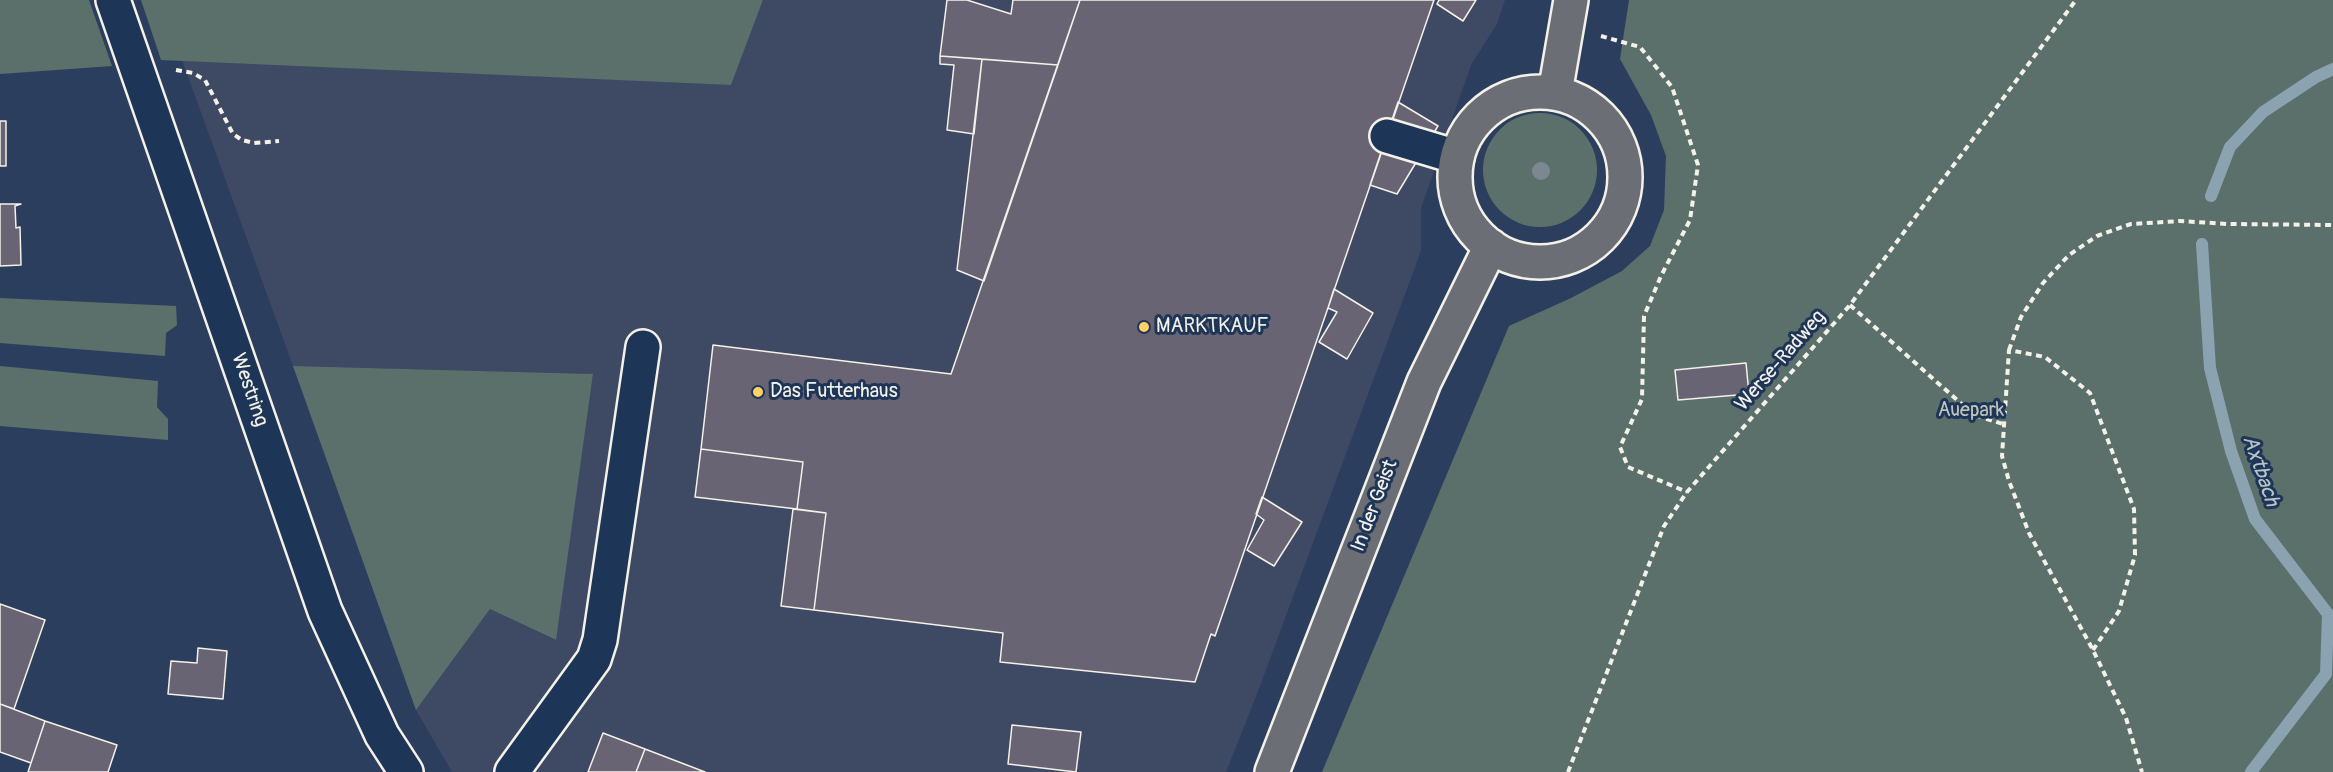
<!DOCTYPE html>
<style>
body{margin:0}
canvas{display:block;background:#2c3e5d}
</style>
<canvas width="2333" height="772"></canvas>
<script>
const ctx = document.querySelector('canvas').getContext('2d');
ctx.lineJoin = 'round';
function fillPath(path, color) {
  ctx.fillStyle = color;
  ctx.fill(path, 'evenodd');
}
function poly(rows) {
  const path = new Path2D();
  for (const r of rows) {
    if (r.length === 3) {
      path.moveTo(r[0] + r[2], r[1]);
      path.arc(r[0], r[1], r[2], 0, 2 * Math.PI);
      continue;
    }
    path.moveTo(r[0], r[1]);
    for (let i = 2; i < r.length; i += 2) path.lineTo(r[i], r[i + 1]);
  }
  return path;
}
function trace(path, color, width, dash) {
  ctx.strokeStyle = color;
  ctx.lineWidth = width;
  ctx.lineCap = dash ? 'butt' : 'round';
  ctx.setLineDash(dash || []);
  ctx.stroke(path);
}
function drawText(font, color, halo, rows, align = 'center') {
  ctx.font = font + ' Pangolin,sans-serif';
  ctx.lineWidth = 6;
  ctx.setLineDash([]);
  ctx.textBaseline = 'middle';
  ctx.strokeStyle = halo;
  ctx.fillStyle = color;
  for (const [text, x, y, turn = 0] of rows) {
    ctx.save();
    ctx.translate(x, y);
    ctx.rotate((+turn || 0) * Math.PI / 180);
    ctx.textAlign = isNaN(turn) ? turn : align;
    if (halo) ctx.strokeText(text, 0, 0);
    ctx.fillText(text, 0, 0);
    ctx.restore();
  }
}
fillPath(poly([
 [763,0,1505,0,1497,24,1471,65,1421,208,1421,251,1257,694,1226,772,452,772,416,710,490,609,555,640,593,374,293,366,182,60,731,85]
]), '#3e4964');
fillPath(poly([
 [0,0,89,0,112,66,0,74],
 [141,0,763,0,731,85,161,60],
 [1629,0,2333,0,2333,772,1322,772,1509,326,1571,298,1622,271,1650,246,1664,210,1666,156,1651,115,1620,59],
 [1540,170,57],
 [0,298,176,306,177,325,166,333,165,356,0,343],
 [0,366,158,381,157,407,168,419,168,440,0,426],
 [293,366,593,374,556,640,490,609,416,710]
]), '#5b706b');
trace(poly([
 [2211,196,2230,147,2263,112,2316,77,2333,69],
 [2202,244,2210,368,2231,451,2255,519,2328,614,2326,674,2251,772]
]), '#8ba3b1', 12);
const building = poly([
 [947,0,967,0,1011,14,1013,0,1080,0,1058,65,940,56,947,0],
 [1080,0,1434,0,1215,636,1211,634,1195,682,1000,662,1003,633,814,610,826,513,797,509,803,462,701,449,713,345,951,374,1080,0],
 [1439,0,1476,0,1463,21,1437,4,1439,0],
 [940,56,982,59,974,134,947,130,954,65,940,64,940,56],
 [982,59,1058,65,984,281,957,270,982,59],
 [1398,102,1438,126,1397,194,1370,185,1398,102],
 [0,121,6,121,6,166,0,166,0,121],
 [0,204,21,204,15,206,16,228,20,227,21,265,0,266,0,204],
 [1334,289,1373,313,1347,359,1319,342,1337,312,1328,308,1334,289],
 [1746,363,1749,394,1678,400,1675,370,1746,363],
 [701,449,803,462,797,509,695,497,701,449],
 [1262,497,1302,522,1274,566,1247,550,1264,520,1256,514,1262,497],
 [793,509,826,513,814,610,781,606,793,509],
 [0,604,45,620,14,709,0,704,0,604],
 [198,648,227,651,223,699,168,694,171,661,197,663,198,648],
 [0,704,45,721,31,763,0,752,0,704],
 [45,721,117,745,108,772,28,772,45,721],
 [1012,725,1081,732,1076,772,1008,764,1012,725],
 [603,733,645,749,636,772,588,772,603,733],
 [645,749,705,772,636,772,645,749]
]);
fillPath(building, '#686474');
trace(building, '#f4f1e8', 1.5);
const minor = poly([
 [113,0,325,611,382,735,406,772],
 [1387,136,1457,157],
 [512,772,594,659,600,640,643,347]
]);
const major = poly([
 [1540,177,85],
 [1555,93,1571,0],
 [1272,772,1424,382,1491,246]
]);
trace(minor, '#f4f1e8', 38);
trace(major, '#f4f1e8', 38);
trace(poly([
 [1601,36,1640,47,1672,87,1698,165,1690,220,1661,276,1644,316,1642,399,1620,447,1628,467,1687,492],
 [176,70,193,73,205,80,233,134,242,140,254,143,279,141],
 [1850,305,1974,415,2003,424],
 [2009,350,2021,317,2043,283,2069,255,2097,236,2131,224,2180,221,2228,224,2333,225],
 [2093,650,2119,611,2135,555,2134,509,2090,393,2045,357,2009,350,2002,456,2009,481,2029,533,2093,650,2126,718,2142,772],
 [1568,772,1664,526,1687,492,1850,305,2076,0]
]), '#f4f1e8', 4, [6, 4.5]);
trace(minor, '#1d3557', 33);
trace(major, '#6b6f75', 33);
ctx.fillStyle = '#7c8891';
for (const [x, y] of [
 [1541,171]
]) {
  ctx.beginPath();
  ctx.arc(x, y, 9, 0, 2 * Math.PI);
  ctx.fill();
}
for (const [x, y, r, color] of [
 [1144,327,6,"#ffd166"],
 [758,392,6,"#ffd166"]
]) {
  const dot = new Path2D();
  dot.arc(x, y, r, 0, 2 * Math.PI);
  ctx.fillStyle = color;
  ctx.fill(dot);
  trace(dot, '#1d3557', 2);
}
drawText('20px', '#f4f1e8', '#1d3557', [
 ["MARKTKAUF",1156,327],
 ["Das Futterhaus",770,392]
], 'left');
drawText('20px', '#f4f1e8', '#1d3557', [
 ["Werse-Radweg",1781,361,-49],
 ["Westring",249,390,71],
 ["In der Geist",1375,506,-69]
]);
drawText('20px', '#bec4bc', '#1d3557', [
 ["Auepark",1971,411]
]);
drawText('italic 21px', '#b7c4c8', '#1d3557', [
 ["Axtbach",2260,471,71]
]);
</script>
